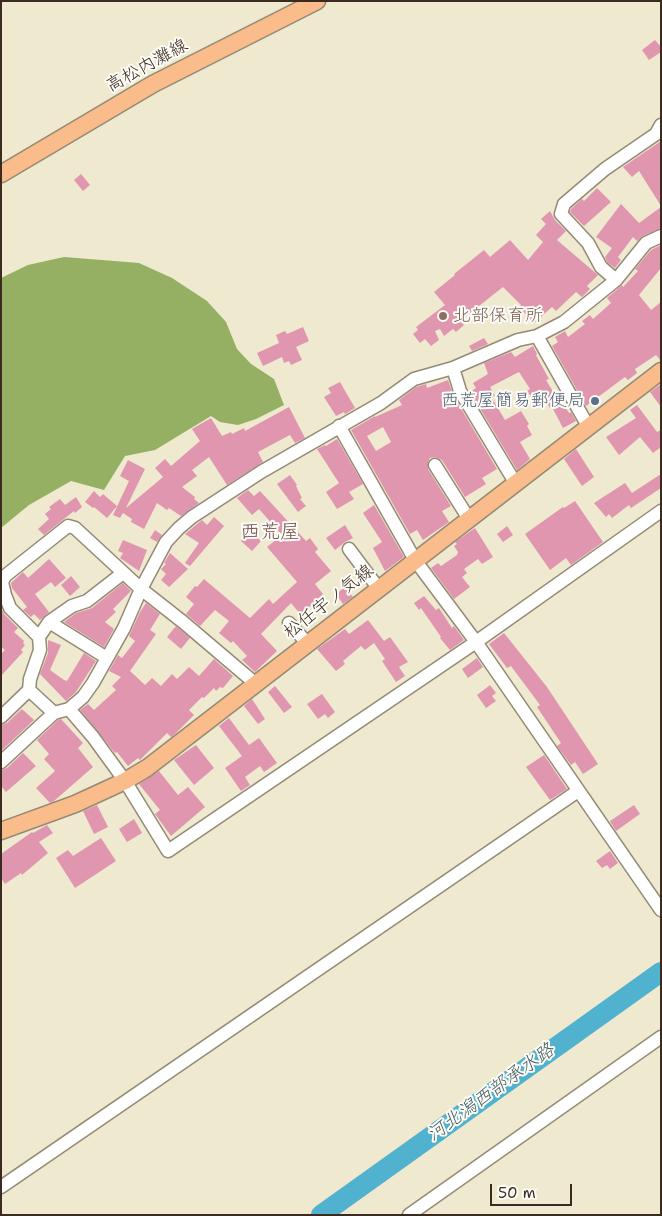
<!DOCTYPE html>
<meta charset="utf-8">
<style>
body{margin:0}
#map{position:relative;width:662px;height:1216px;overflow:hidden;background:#eee9cf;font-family:"Shantell Sans",sans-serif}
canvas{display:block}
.frame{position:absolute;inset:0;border:2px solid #3b2a1e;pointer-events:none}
.scale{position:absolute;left:490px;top:1184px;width:82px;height:22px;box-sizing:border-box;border:2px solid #3b2a1e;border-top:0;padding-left:6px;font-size:15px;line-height:18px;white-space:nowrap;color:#3b2a1e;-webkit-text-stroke:4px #fdfcf7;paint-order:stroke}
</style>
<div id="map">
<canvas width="662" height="1216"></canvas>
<div class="frame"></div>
<div class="scale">50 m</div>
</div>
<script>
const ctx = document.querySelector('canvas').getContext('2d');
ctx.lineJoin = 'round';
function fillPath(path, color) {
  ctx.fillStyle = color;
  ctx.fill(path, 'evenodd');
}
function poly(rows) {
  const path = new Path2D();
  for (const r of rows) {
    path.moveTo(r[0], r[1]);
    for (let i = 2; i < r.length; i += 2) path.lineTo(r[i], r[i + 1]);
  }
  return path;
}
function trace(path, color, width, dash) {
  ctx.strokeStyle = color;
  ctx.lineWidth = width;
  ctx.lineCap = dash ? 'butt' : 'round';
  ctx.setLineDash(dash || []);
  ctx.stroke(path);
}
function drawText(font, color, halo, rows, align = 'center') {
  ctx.font = font + ' "Shantell Sans","Klee One",sans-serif';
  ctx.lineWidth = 4;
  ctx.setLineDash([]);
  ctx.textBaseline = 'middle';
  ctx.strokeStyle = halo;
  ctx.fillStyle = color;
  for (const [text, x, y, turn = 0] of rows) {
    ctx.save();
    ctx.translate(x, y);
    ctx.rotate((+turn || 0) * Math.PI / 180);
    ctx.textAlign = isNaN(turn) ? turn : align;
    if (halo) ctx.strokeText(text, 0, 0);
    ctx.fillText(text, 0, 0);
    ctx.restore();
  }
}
fillPath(poly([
 [64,257,139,263,172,278,207,301,226,322,237,349,251,364,274,379,284,405,256,419,238,425,220,422,211,416,155,450,125,456,104,490,71,481,29,505,1,528,1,278,28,265]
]), '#95b062');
trace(poly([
 [321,1215,661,972]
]), '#50b2cf', 20);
fillPath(poly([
 [655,40,661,47,661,52,649,60,642,50],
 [661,141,661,206,639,171,632,177,623,167],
 [81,174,90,185,83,191,74,180],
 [597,188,611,202,584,226,570,212,571,209,582,199,584,201],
 [621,204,639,223,661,207,661,228,643,236,637,241,633,237,618,257,621,260,615,268,607,262,605,257,612,248,596,237],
 [550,211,555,220,566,231,557,240,598,275,587,286,590,289,582,297,576,292,556,311,552,307,534,323,519,307,521,305,503,287,460,321,464,325,456,332,453,329,444,336,440,329,435,331,439,340,431,346,425,339,420,343,413,334,418,330,416,327,445,305,434,292,455,275,454,274,484,250,490,257,510,240,528,260,543,242,536,235,546,224,541,219],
 [661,245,661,268,639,295,651,310,661,302,661,361,656,355,635,369,637,373,628,380,625,377,586,406,552,346,558,342,555,337,565,331,568,337,585,324,582,321,590,315,593,319,611,303,607,298,622,285,623,287,638,271,635,269,651,250],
 [303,327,309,341,296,347,302,360,291,365,289,361,284,363,282,357,263,366,257,353,279,343,276,335,285,331,287,334],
 [484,338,488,344,472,351,469,346],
 [533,346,537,354,536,355,549,379,546,380,560,403,562,402,569,413,571,412,576,421,563,428,552,407,550,408,542,394,533,400,527,391,530,389,519,372,490,387,495,396,492,398,505,420,521,411,529,424,527,426,532,435,520,442,530,459,517,470,470,392,476,388,473,383,488,374,484,363,511,352,515,357],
 [448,380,453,395,497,469,482,478,486,484,465,497,442,460,435,457,430,458,428,462,428,469,451,506,442,511,449,522,423,540,417,530,410,534,351,430,375,416,375,417,402,405,399,400,416,387,426,384,427,388],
 [383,427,391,442,376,451,367,436],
 [340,382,355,408,345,414,344,412,336,416,324,397,331,393,328,388],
 [661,384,661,407,650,392],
 [637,405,657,432,661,430,661,447,653,453,640,437,619,455,606,437,636,418,630,410],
 [289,407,305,438,295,443,290,435,258,452,263,462,227,485,209,457,192,470,197,476,182,487,195,497,194,499,199,503,181,516,169,508,167,510,157,503,144,529,131,522,132,519,123,513,120,518,113,515,129,481,120,476,128,460,145,469,126,508,163,477,155,468,165,459,171,466,200,441,192,429,211,418,222,436,231,432,232,434,244,428,245,431],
 [337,439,363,484,349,492,354,499,337,509,326,492,339,483,317,449,325,445,326,446],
 [576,449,594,477,582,486,564,459],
 [661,474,661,488,631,508,629,505,612,518,609,514,606,517,594,503,625,483,632,493],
 [290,475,297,485,296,486,302,498,300,499,306,506,298,512,277,484],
 [248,490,254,496,260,491,306,541,310,538,318,549,315,552,331,571,315,584,323,594,301,615,291,603,261,634,277,651,255,672,242,660,247,656,233,641,231,643,219,633,229,621,215,610,200,626,186,614,194,604,186,597,195,586,197,587,204,579,250,618,269,599,273,604,297,582,267,547,282,535,259,509,252,515,237,498],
 [94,491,100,497,103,494,117,506,107,518,94,507,93,508,85,502],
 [76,497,82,507,75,513,74,511,44,535,38,529,49,519,45,514,51,509,49,507,60,499,65,505],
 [575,501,603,542,571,565,566,558,550,570,525,534,563,507,564,508],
 [374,505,404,557,385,571,373,548,382,542,363,513],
 [214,517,224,526,190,566,185,563,199,543,185,534,202,520,207,525],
 [345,525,353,538,345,542,335,550,326,538],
 [507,526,513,535,503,542,497,534],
 [475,528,493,557,482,564,478,559,464,569,467,573,462,577,470,587,454,599,431,568,438,563,441,566,457,555,458,552,454,546,457,544,455,542],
 [155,530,162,535,157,542,150,538],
 [250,531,261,541,252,551,241,541],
 [123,540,147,550,139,571,120,558,123,553,118,551],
 [170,553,188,569,169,587,161,580,166,574,161,569,166,564,164,563],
 [49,559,66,578,55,587,51,582,35,594,49,612,40,620,34,614,31,617,23,610,27,607,12,588,11,583,23,572,28,578],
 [71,576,80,587,70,596,61,585],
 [123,583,131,591,113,609,116,612,105,622,114,629,104,647,64,622,76,613,92,608],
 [345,587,353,597,343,604,336,594],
 [424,596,436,610,439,608,452,628,454,626,464,640,450,650,440,638,441,637,421,608,419,610,414,603],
 [146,603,160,614,150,630,156,634,130,671,145,685,152,678,161,686,172,674,177,679,189,667,199,676,214,659,233,676,223,688,220,687,216,691,214,688,204,698,202,697,189,710,194,715,174,735,171,737,167,733,140,760,138,758,128,766,117,752,115,753,80,710,88,704,94,710,116,690,112,686,121,677,109,671,118,655,122,658,135,641,129,636,140,612],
 [1,608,4,614,18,628,14,632,24,641,23,643,25,645,21,650,23,652,1,676,1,654,5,650,1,647],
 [368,620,384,641,390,637,408,662,399,667,405,676,396,682,382,661,385,659,374,643,365,650,361,646,343,661,345,664,336,671,317,649,345,629,349,634],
 [176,626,190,638,181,649,167,637],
 [504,633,547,687,598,764,583,774,575,762,571,765,557,746,561,743,537,707,540,705,511,666,507,668,489,644],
 [48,640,61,645,50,670,64,680,67,681,84,653,96,661,76,692,66,701,40,674,48,653],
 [477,658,483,667,468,678,462,669],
 [490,685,496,693,492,696,496,701,486,708,477,695],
 [275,686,292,707,284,713,268,692],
 [322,694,335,712,328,718,325,714,318,719,307,704],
 [252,699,265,719,258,724,244,706],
 [22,709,34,720,1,751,1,725,7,723],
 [229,718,249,745,259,738,277,763,264,772,260,766,245,777,250,785,241,791,225,768,242,756,219,726],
 [61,719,83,743,78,748,93,767,54,801,50,803,36,788,55,771,44,759,49,754,37,740,58,720],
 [196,745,214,768,194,785,174,760],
 [23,753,36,766,6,792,1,786,1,770,7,768],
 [544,755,567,789,550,800,526,767],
 [159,771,178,795,188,787,205,807,171,836,155,814,160,810,139,784],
 [97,805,108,827,94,834,83,811],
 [634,805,640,814,616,831,610,821],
 [134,819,142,833,127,842,119,829],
 [47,825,53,833,39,842,48,853,22,875,21,873,5,884,1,878,1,854,32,832,33,833],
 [101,838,116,861,75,888,56,858,68,850,73,856],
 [610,851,618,863,610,869,607,865,602,868,596,861]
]), '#e196b0');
const minor = poly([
 [616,280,601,267,588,243,561,214,564,204,605,169,656,134,661,125],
 [537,336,564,322,616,280,646,243,661,236],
 [453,368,460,391,516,484],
 [339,426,415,560,476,642,661,910],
 [435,465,469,519],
 [349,549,379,589],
 [49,622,72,606,87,601,123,573],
 [289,623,308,644],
 [39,637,40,650,30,679,29,690,54,713],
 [107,658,49,622,39,637,10,608,5,595,2,582,5,576,68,526,75,528,141,589,183,622,256,684],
 [69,709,93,737,125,781,168,851,476,642,661,511],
 [1,717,29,690],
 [1,762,54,713,69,709,83,697,93,683,124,628,141,589,166,542,179,528,192,517,261,472,381,403,414,379,453,368,518,340,537,336,588,426],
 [1,1187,578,791],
 [409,1215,661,1037]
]);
const major = poly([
 [1,174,153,84,317,1],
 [1,831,75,804,125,781,147,768,661,371]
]);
trace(minor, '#948a76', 15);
trace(major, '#948a76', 19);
trace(minor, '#fff', 12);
trace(major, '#f9bc8a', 16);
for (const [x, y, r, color] of [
 [443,316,5,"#8d6e63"],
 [595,401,5,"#5c6f8a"]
]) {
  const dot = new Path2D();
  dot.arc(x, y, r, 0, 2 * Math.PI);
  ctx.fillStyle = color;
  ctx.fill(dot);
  trace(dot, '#fdfcf7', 2);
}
drawText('18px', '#3b2a1e', '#fdfcf7', [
 ["高松内灘線",147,66,-29],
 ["松任宇ノ気線",329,602,-38]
]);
drawText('18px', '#785e54', '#fdfcf7', [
 ["北部保育所",453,316]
], 'left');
drawText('18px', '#4e5e75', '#fdfcf7', [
 ["西荒屋簡易郵便局",585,401]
], 'right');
drawText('italic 19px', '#436065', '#fdfcf7', [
 ["河北潟西部承水路",491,1093,-36]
]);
drawText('20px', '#755051', '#fdfcf7', [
 ["西荒屋",270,533]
]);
</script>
